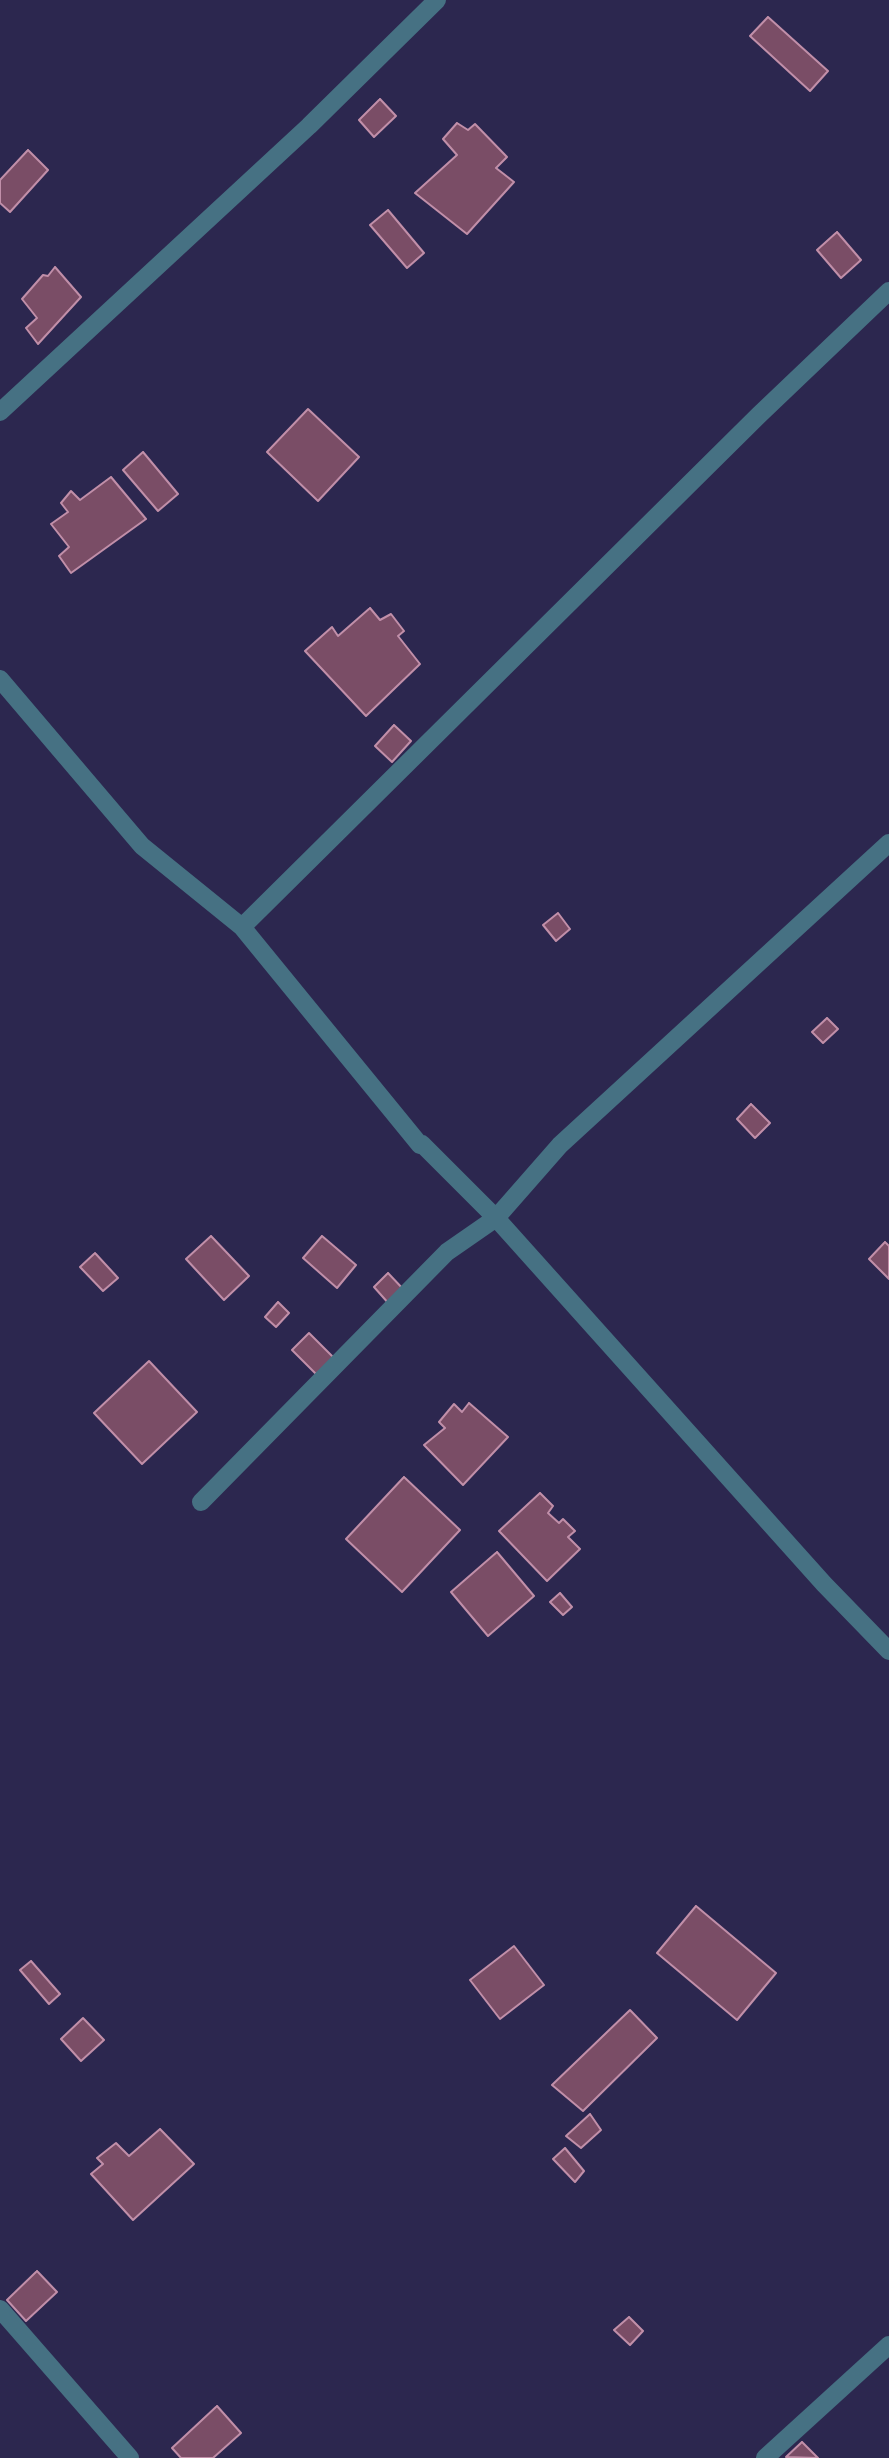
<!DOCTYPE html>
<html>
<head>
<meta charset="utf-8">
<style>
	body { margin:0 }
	canvas { display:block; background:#2c274f }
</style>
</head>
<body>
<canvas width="889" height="2458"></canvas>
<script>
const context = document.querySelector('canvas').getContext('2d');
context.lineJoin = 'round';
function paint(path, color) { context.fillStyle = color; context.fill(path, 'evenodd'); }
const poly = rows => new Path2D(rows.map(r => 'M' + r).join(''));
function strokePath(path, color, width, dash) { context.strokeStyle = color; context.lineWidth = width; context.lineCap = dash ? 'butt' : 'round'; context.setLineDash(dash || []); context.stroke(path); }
const building = poly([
	[768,17,828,71,810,91,750,36,768,17],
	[380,99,396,116,374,137,359,120,380,99],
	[457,123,468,130,475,124,507,157,496,168,514,182,467,234,415,193,457,155,443,139,457,123],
	[28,150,48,170,10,212,0,203,0,180,28,150],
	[388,210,424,253,407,268,370,225,388,210],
	[837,232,861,260,841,278,817,250,837,232],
	[55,267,81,297,38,344,26,328,37,318,22,299,43,275,48,276,55,267],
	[308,409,359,457,318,501,267,452,308,409],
	[143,452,178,494,158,511,123,470,143,452],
	[111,477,146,519,71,573,59,556,69,547,51,524,68,512,61,503,71,491,80,500,111,477],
	[370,608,380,620,391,614,404,631,398,636,420,664,366,716,305,651,332,627,338,636,370,608],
	[394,725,411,741,392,762,375,746,394,725],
	[558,913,570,929,556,941,543,925,558,913],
	[827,1018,838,1029,823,1043,812,1032,827,1018],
	[751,1104,770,1123,755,1138,737,1119,751,1104],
	[211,1236,249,1276,224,1300,186,1259,211,1236],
	[322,1236,356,1265,337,1288,303,1258,322,1236],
	[885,1242,889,1246,889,1279,869,1259,885,1242],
	[95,1253,118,1278,103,1291,80,1267,95,1253],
	[388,1273,405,1291,390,1305,374,1287,388,1273],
	[278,1302,289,1313,276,1327,265,1317,278,1302],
	[309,1333,338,1362,321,1379,292,1350,309,1333],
	[149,1361,197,1412,142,1464,94,1413,149,1361],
	[469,1403,508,1437,463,1485,424,1445,445,1428,439,1422,454,1404,462,1412,469,1403],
	[404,1477,460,1530,402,1592,346,1539,404,1477],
	[540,1493,553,1506,548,1513,559,1523,563,1519,575,1531,568,1537,580,1549,547,1581,499,1531,540,1493],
	[497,1552,534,1596,488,1636,451,1592,497,1552],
	[560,1593,572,1607,563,1615,550,1602,560,1593],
	[696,1906,776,1973,737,2020,657,1953,696,1906],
	[514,1946,544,1985,500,2019,470,1980,514,1946],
	[31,1961,60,1994,49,2004,20,1970,31,1961],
	[630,2010,657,2038,583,2111,552,2085,630,2010],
	[83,2018,104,2040,81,2061,61,2039,83,2018],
	[590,2114,601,2130,581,2148,566,2136,590,2114],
	[160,2129,194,2164,133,2220,91,2174,103,2164,97,2158,116,2143,129,2156,160,2129],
	[565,2148,584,2171,575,2182,553,2159,565,2148],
	[37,2271,57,2292,26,2321,7,2300,37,2271],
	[629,2317,643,2331,630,2345,614,2330,629,2317],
	[217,2406,241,2433,213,2458,181,2458,172,2448,217,2406],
	[802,2442,818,2458,786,2457,802,2442]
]);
paint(building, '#7a4d66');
strokePath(building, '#c18fa9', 2);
strokePath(poly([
	[0,412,309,126,437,0],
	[0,679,142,846,242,927,420,1145,422,1144,496,1218,447,1252,201,1502],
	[889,843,560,1145,496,1218,824,1584,889,1651],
	[242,927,759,415,889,291],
	[0,2309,130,2458],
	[765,2458,889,2345]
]), '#467183', 18);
</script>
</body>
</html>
